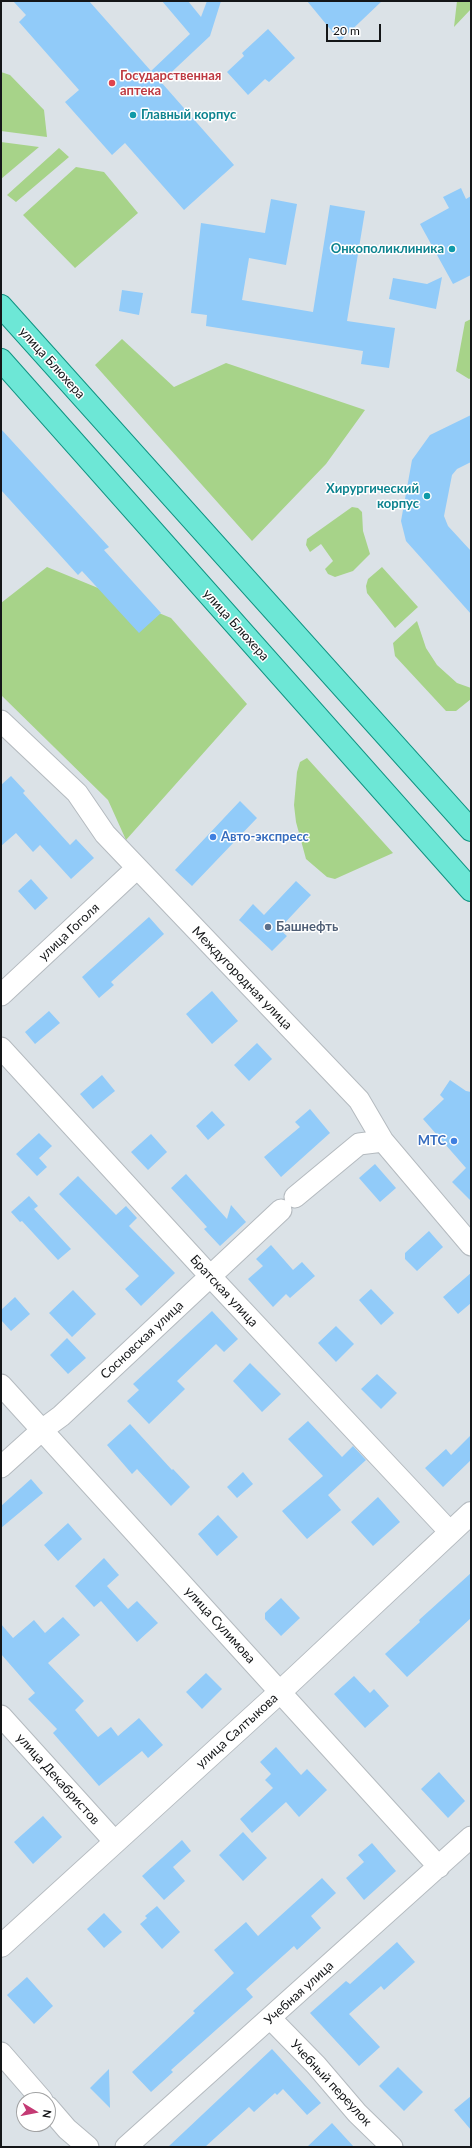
<!DOCTYPE html>
<html>
<head>
<meta charset="utf-8">
<style>
	body { margin:0 }
	#map { position:relative; width:472px; height:2148px; overflow:hidden; background:#dbe2e7; font-family:Lato,sans-serif }
	canvas { display:block }
	.frame { position:absolute; inset:0; border:2px solid #141618; pointer-events:none }
	.north { position:absolute; left:16px; top:2092px; width:40px; height:40px; box-sizing:border-box; background:#fff; border:1px solid #a1a2a3; border-radius:50%; rotate:100deg; font-size:11px; font-weight:700; line-height:16px; text-align:center; color:#141618 }
	.north::after { content:''; display:block; margin:auto; width:14px; height:18px; background:#c43a74; clip-path:polygon(50% 0,100% 100%,50% 72%,0 100%) }
	.scale { position:absolute; left:326px; top:24px; width:55px; height:18px; box-sizing:border-box; border:2px solid #141618; border-top:0; padding-left:5px; font-size:12px; line-height:14px; white-space:nowrap; color:#141618; -webkit-text-stroke:3px #fff; paint-order:stroke }
</style>
</head>
<body>
<div id="map">
<canvas width="472" height="2148"></canvas>
<div class="frame"></div>
<div class="north">N</div>
<div class="scale">20 m</div>
</div>
<script>
const context = document.querySelector('canvas').getContext('2d');
context.lineJoin = 'round';
function paint(path, color) { context.fillStyle = color; context.fill(path, 'evenodd'); }
const poly = rows => new Path2D(rows.map(r => 'M' + r).join(''));
function strokePath(path, color, width, dash) { context.strokeStyle = color; context.lineWidth = width; context.lineCap = dash ? 'butt' : 'round'; context.setLineDash(dash || []); context.stroke(path); }
function label(font, color, halo, rows, align = 'center') {
  context.font = font + ' Lato,sans-serif'; context.lineWidth = 3; context.setLineDash([]); context.textBaseline = 'middle'; context.strokeStyle = halo; context.fillStyle = color; for (const [text, x, y, turn = 0] of rows) {
    context.save(); context.translate(x, y); context.rotate((+turn || 0) * Math.PI / 180); context.textAlign = isNaN(turn) ? turn : align; if (halo) context.strokeText(text, 0, 0); context.fillText(text, 0, 0); context.restore();
  }
}
paint(poly([
	[457,1,471,1,471,9,454,27],
	[1,72,10,75,44,110,47,137,1,131],
	[1,142,39,147,1,179],
	[59,148,69,157,16,202,7,195],
	[76,167,104,172,138,213,75,268,23,215],
	[471,319,471,378,469,379,456,371,465,322],
	[122,339,174,387,226,363,365,410,326,464,252,541,95,365],
	[352,507,358,508,362,512,363,531,370,554,353,571,335,577,328,574,325,569,333,561,321,544,310,552,306,545,307,539],
	[47,567,171,618,247,704,126,840,108,800,1,695,1,603],
	[382,567,418,607,395,628,367,593,366,586,368,579],
	[417,621,426,648,437,665,457,683,471,688,471,699,456,711,446,711,395,656,393,643],
	[307,758,393,853,335,879,327,877,306,859,296,822,294,805,297,772,300,762]
]), '#a7d389');
paint(poly([
	[13,1,89,1,151,71,190,34,162,1,188,1,201,17,207,1,221,1,210,36,161,82,234,165,184,210,125,143,112,155,65,102,79,90,19,22,26,15],
	[307,1,382,1,340,41],
	[268,29,295,58,269,82,265,79,248,95,227,72,244,56,242,53],
	[461,188,466,199,471,196,471,275,453,284,420,224,449,208,443,197],
	[271,199,297,204,286,265,249,258,242,300,313,312,330,205,365,211,347,321,395,328,389,368,361,364,363,351,206,326,207,315,191,313,201,223,265,233],
	[442,277,436,309,389,299,393,278,427,284],
	[122,290,143,293,139,315,119,311],
	[471,415,471,462,457,469,452,475,444,516,448,526,471,551,471,614,406,541,401,521,412,460,430,435],
	[1,429,109,547,104,550,161,613,139,633,82,571,78,575,1,490],
	[11,776,25,791,23,793,70,845,76,839,94,858,71,879,40,845,33,852,16,833,1,846,1,785],
	[240,801,257,818,192,886,175,870],
	[31,879,48,898,35,910,18,891],
	[296,881,311,895,279,929,287,936,272,951,239,920,253,904,264,915],
	[149,917,164,934,111,982,114,985,99,998,82,977],
	[212,991,238,1021,212,1044,186,1014],
	[49,1011,60,1023,35,1044,25,1032],
	[257,1043,272,1059,249,1081,234,1065],
	[102,1075,115,1091,93,1109,80,1094],
	[450,1080,466,1091,471,1092,471,1201,452,1182,466,1168,423,1119,444,1099,440,1095],
	[310,1109,330,1133,281,1177,264,1157,300,1127,295,1122],
	[212,1111,225,1125,208,1140,196,1126],
	[39,1133,52,1146,39,1158,47,1167,37,1176,16,1154],
	[151,1134,167,1152,148,1170,131,1152],
	[375,1164,396,1188,380,1202,359,1178],
	[186,1174,227,1219,231,1205,246,1222,220,1246,204,1229,207,1227,171,1188],
	[78,1176,116,1215,126,1206,137,1218,129,1226,175,1273,141,1306,125,1289,139,1276,59,1194],
	[29,1196,38,1206,34,1209,71,1249,58,1260,22,1221,20,1222,11,1212],
	[429,1231,443,1247,417,1271,405,1259,405,1253],
	[271,1245,293,1270,302,1262,315,1276,290,1298,286,1294,273,1307,248,1279,263,1266,256,1259],
	[471,1273,471,1303,458,1314,443,1297],
	[371,1289,394,1313,381,1325,359,1300],
	[73,1290,96,1314,72,1337,49,1313],
	[15,1297,30,1314,11,1331,1,1320,1,1310],
	[212,1311,238,1339,224,1352,216,1344,177,1381,185,1389,149,1424,127,1401,139,1390,133,1384],
	[336,1326,354,1344,336,1362,318,1343],
	[67,1338,86,1358,68,1374,50,1355],
	[250,1363,281,1394,262,1412,233,1381],
	[377,1374,397,1393,381,1409,361,1389],
	[308,1421,342,1457,353,1446,366,1460,328,1495,341,1510,307,1539,282,1511,323,1476,288,1439],
	[130,1424,172,1470,173,1469,190,1487,171,1506,137,1469,132,1474,107,1445],
	[471,1435,471,1460,443,1487,425,1468,446,1449,451,1455],
	[243,1472,253,1484,237,1498,227,1487],
	[31,1479,43,1493,1,1528,1,1506],
	[378,1497,400,1522,373,1546,351,1522],
	[218,1515,238,1537,217,1556,198,1534],
	[68,1523,82,1539,58,1561,44,1545],
	[104,1558,119,1575,107,1586,128,1609,137,1601,158,1623,137,1642,101,1601,94,1607,75,1586],
	[471,1573,471,1618,407,1677,385,1654,420,1622,419,1620],
	[281,1598,300,1618,281,1636,265,1619,265,1613],
	[63,1617,80,1635,48,1663,84,1701,75,1710,98,1737,111,1727,118,1736,139,1718,163,1745,148,1758,142,1751,99,1786,53,1733,57,1729,28,1699,35,1693,1,1654,1,1624,13,1638,34,1620,45,1633],
	[206,1673,222,1689,202,1709,186,1692],
	[354,1676,370,1693,374,1689,389,1706,365,1728,334,1694],
	[276,1747,301,1775,307,1769,327,1790,299,1817,286,1802,252,1833,240,1819,273,1788,265,1780,271,1774,260,1762],
	[439,1772,465,1801,448,1818,421,1789],
	[43,1816,62,1837,33,1864,14,1842],
	[243,1832,267,1858,243,1881,219,1855],
	[182,1840,191,1851,173,1867,185,1881,164,1900,142,1876],
	[372,1843,396,1871,364,1900,346,1878,364,1862,358,1855],
	[322,1878,336,1893,311,1916,321,1928,297,1950,294,1946,246,1989,253,1997,171,2070,173,2072,151,2092,132,2072,195,2013,193,2011,234,1973,214,1950,246,1922,258,1936],
	[157,1906,180,1932,162,1949,140,1924,147,1918,145,1916],
	[104,1913,122,1932,104,1948,87,1929],
	[397,1942,415,1962,384,1990,381,1986,349,2014,380,2047,359,2066,310,2013,346,1981,350,1984],
	[27,1977,53,2006,34,2024,7,1995],
	[272,2049,321,2103,307,2115,283,2089,277,2095,275,2093,254,2112,249,2107,205,2147,168,2147],
	[398,2067,423,2092,404,2111,379,2086],
	[109,2069,110,2108,90,2088],
	[471,2096,471,2130,454,2110],
	[332,2123,354,2147,307,2147]
]), '#91cbf9');
const street = poly([
	[1,721,77,793,105,834,359,1100,383,1141,471,1245],
	[1,995,137,868],
	[1,1048,211,1277,450,1532],
	[295,1197,359,1144,383,1141],
	[1,1385,439,1867],
	[1,1467,42,1430,61,1416,281,1210],
	[1,1716,115,1842],
	[271,2019,316,2065,357,2113,392,2147],
	[1,2053,42,2100],
	[48,2107,67,2129,88,2147],
	[126,2147,471,1837]
]);
const secondary = poly([
	[1,1946,280,1692,471,1513]
]);
const primary = poly([
	[1,306,471,830],
	[1,360,471,890]
]);
strokePath(street, '#b4babf', 23);
strokePath(secondary, '#b4babf', 24);
strokePath(primary, '#0f9382', 24);
strokePath(street, '#fff', 21);
strokePath(secondary, '#fff', 22);
strokePath(primary, '#6de7d6', 22);
for (const [x, y, r, color] of [
	[112,83,4,"#e0444e"],
	[133,115,4,"#0f9aa8"],
	[452,249,4,"#0f9aa8"],
	[427,496,4,"#0f9aa8"],
	[213,837,4,"#3f7fe0"],
	[268,927,4,"#5c6f8a"],
	[454,1141,4,"#3f7fe0"]
]) { const dot = new Path2D(); dot.arc(x, y, r, 0, 2 * Math.PI); context.fillStyle = color; context.fill(dot); strokePath(dot, '#fff', 1.5); }
label('bold 13px', '#be3a42', '#fff', [
	["Государственная",120,76],
	["аптека",120,91]
], 'left');
label('bold 13px', '#0d838f', '#fff', [
	["Главный корпус",141,115,"left"],
	["Онкополиклиника",444,249],
	["Хирургический",419,489],
	["корпус",419,504]
], 'right');
label('13px', '#141618', '#fff', [
	["улица Блюхера",52,363,48],
	["улица Блюхера",236,625,48],
	["улица Гоголя",69,932,-43],
	["Междугородная улица",242,978,46],
	["Братская улица",224,1291,47],
	["Сосновская улица",142,1340,-43],
	["улица Сулимова",220,1625,48],
	["улица Салтыкова",237,1731,-42],
	["улица Декабристов",58,1779,48],
	["Учебная улица",299,1993,-42],
	["Учебный переулок",331,2083,47]
]);
label('bold 13px', '#366cbe', '#fff', [
	["Авто-экспресс",221,837],
	["МТС",446,1141,"right"]
], 'left');
label('bold 13px', '#4e5e75', '#fff', [
	["Башнефть",276,927]
], 'left');
</script>
</body>
</html>
